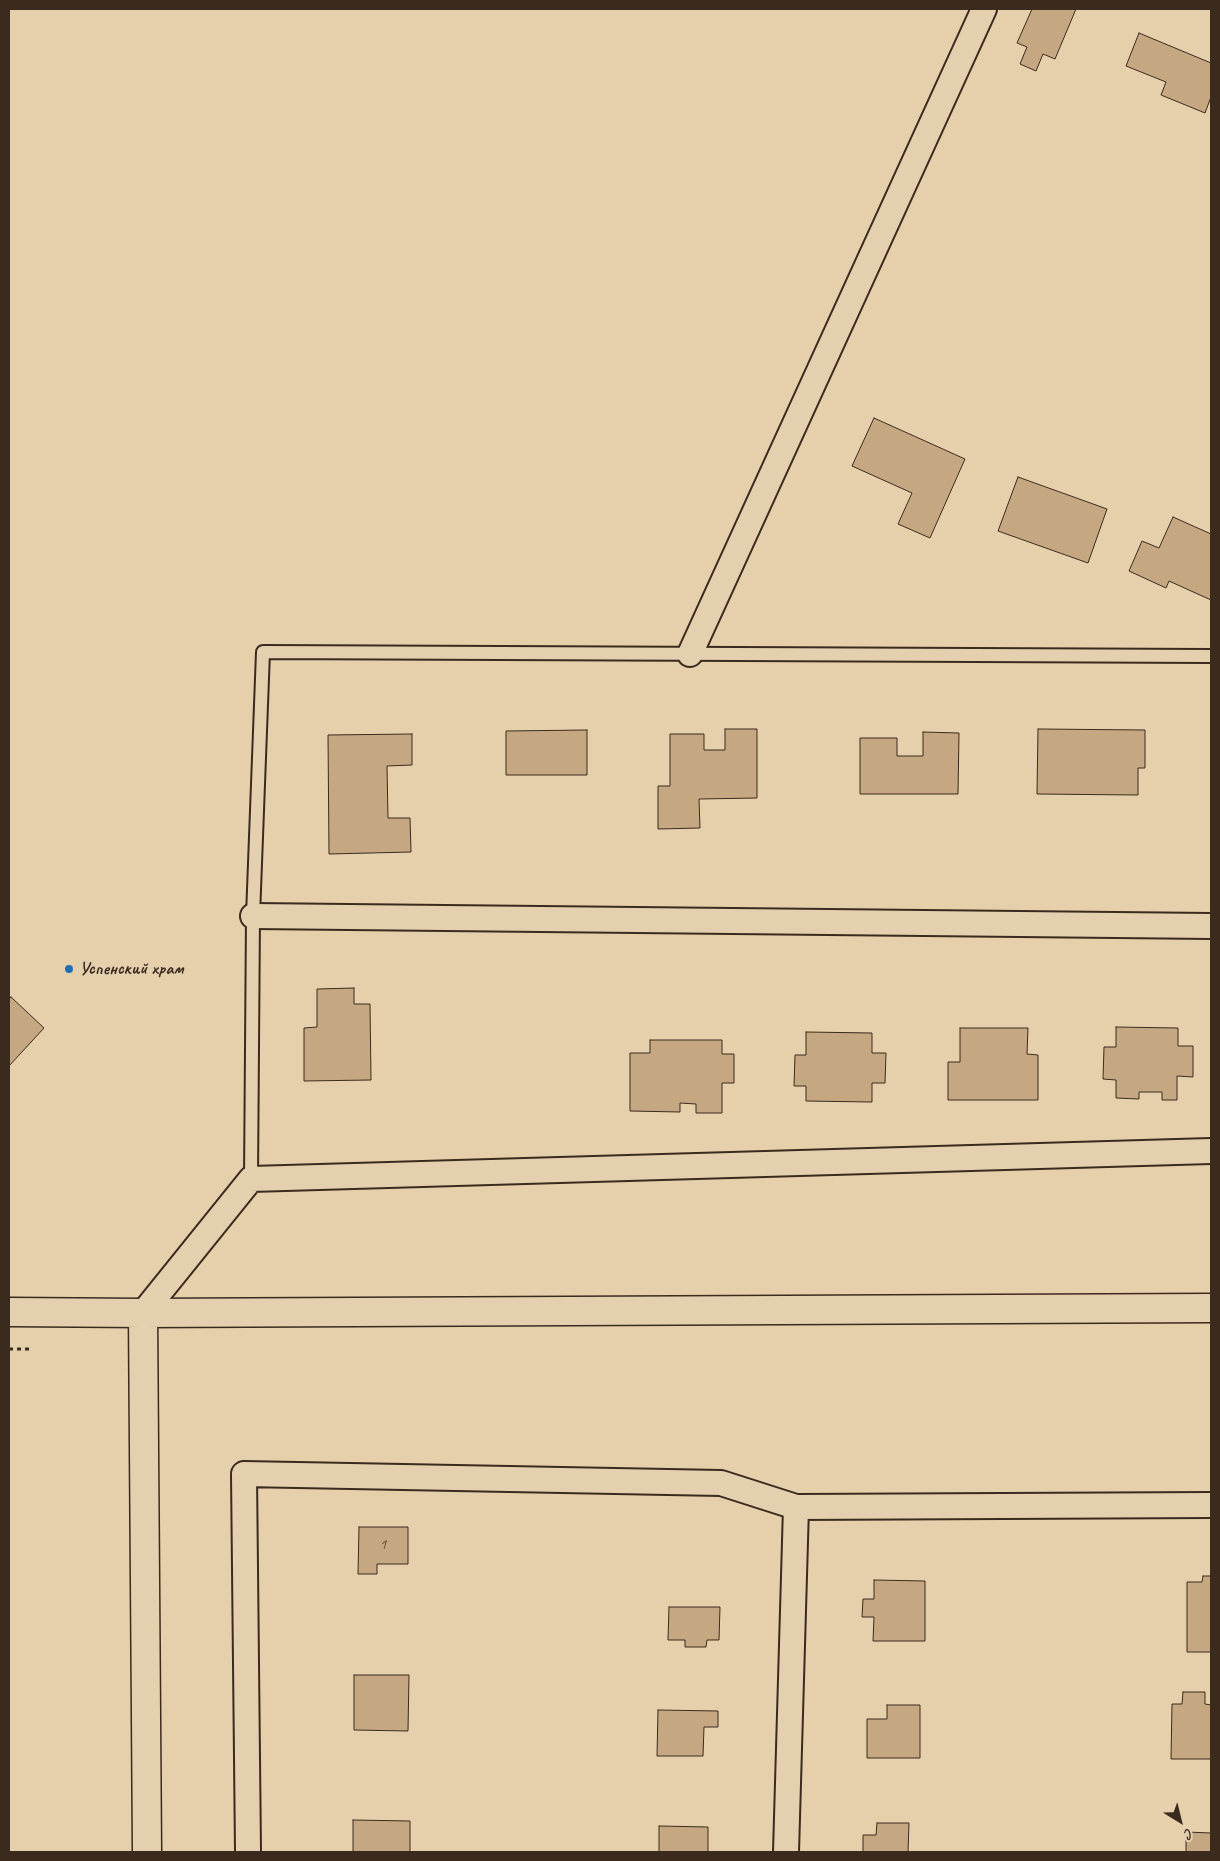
<!DOCTYPE html>
<html>
<head>
<meta charset="utf-8">
<style>
	body { margin:0 }
	#map { position:relative; width:1220px; height:1861px; overflow:hidden; background:#e6d0ab; font-family:Caveat,sans-serif }
	canvas { display:block }
	.frame { position:absolute; inset:0; border:10px solid #3b2a1e; pointer-events:none }
	.north { position:absolute; left:1155px; top:1796px; width:50px; height:50px; -webkit-text-stroke:4px #e4d0ae; paint-order:stroke; rotate:144deg; font-size:14px; font-weight:700; line-height:20px; text-align:center; color:#3b2a1e }
	.north::after { content:''; display:block; margin:auto; width:18px; height:22px; background:#3b2a1e; clip-path:polygon(50% 0,100% 100%,50% 72%,0 100%) }
</style>
</head>
<body>
<div id="map">
<canvas width="1220" height="1861"></canvas>
<div class="frame"></div>
<div class="north">С</div>
</div>
<script>
const context = document.querySelector('canvas').getContext('2d');
context.lineJoin = 'round';
function paint(path, color) { context.fillStyle = color; context.fill(path, 'evenodd'); }
const poly = rows => new Path2D(rows.map(r => 'M' + r).join(''));
function strokePath(path, color, width, dash) { context.strokeStyle = color; context.lineWidth = width; context.lineCap = dash ? 'butt' : 'round'; context.setLineDash(dash || []); context.stroke(path); }
function label(font, color, halo, rows, align = 'center') {
  context.font = font + ' Caveat,sans-serif'; context.lineWidth = 4; context.setLineDash([]); context.textBaseline = 'middle'; context.strokeStyle = halo; context.fillStyle = color; for (const [text, x, y, turn = 0] of rows) {
    context.save(); context.translate(x, y); context.rotate((+turn || 0) * Math.PI / 180); context.textAlign = isNaN(turn) ? turn : align; if (halo) context.strokeText(text, 0, 0); context.fillText(text, 0, 0); context.restore();
  }
}
const building = poly([
	[1032,9,1076,9,1055,59,1043,54,1036,71,1020,64,1027,47,1017,43,1032,9],
	[1139,33,1211,63,1211,97,1205,113,1161,95,1166,82,1126,66,1139,33],
	[874,418,965,459,930,538,898,524,912,493,852,466,874,418],
	[1018,477,1107,509,1088,563,998,531,1018,477],
	[1173,517,1211,534,1211,600,1169,581,1166,588,1129,571,1142,541,1159,548,1173,517],
	[725,729,757,729,757,798,699,799,700,828,658,829,658,786,670,786,670,734,704,734,704,750,725,750,725,729],
	[1038,729,1145,730,1145,768,1138,768,1138,795,1037,794,1038,729],
	[587,730,587,775,506,775,506,731,587,730],
	[923,732,959,733,958,794,860,794,860,738,897,738,897,756,923,756,923,732],
	[412,734,412,765,387,766,388,818,410,818,411,852,329,854,328,735,412,734],
	[354,988,354,1004,370,1004,371,1080,304,1081,304,1028,317,1027,317,989,354,988],
	[11,997,44,1028,9,1066,9,999,11,997],
	[1116,1027,1178,1028,1178,1046,1193,1046,1193,1077,1177,1076,1177,1100,1162,1100,1162,1092,1139,1092,1139,1099,1116,1098,1116,1080,1103,1079,1104,1047,1116,1047,1116,1027],
	[960,1028,1028,1028,1027,1054,1038,1055,1038,1100,948,1100,948,1062,960,1062,960,1028],
	[806,1032,872,1033,872,1053,886,1053,885,1083,872,1083,872,1102,806,1101,806,1086,794,1086,795,1055,806,1055,806,1032],
	[650,1040,722,1040,722,1054,734,1054,734,1083,722,1083,722,1113,696,1113,696,1104,680,1103,680,1112,630,1111,630,1053,650,1053,650,1040],
	[359,1527,408,1527,408,1564,377,1564,377,1574,358,1574,359,1527],
	[1203,1576,1211,1576,1211,1652,1187,1652,1187,1582,1202,1582,1203,1576],
	[874,1580,925,1581,925,1641,873,1641,874,1617,862,1617,863,1599,874,1599,874,1580],
	[669,1607,720,1607,719,1640,707,1640,706,1647,685,1647,685,1640,668,1640,669,1607],
	[354,1675,409,1675,408,1731,354,1730,354,1675],
	[1183,1692,1205,1692,1205,1704,1211,1705,1211,1759,1171,1759,1172,1704,1182,1704,1183,1692],
	[887,1705,920,1705,920,1758,867,1758,867,1719,887,1719,887,1705],
	[658,1710,718,1711,718,1727,704,1727,703,1756,657,1756,658,1710],
	[353,1820,410,1821,410,1852,353,1852,353,1820],
	[877,1823,909,1823,908,1852,863,1852,863,1835,876,1835,877,1823],
	[659,1826,708,1827,708,1852,659,1852,659,1826],
	[1186,1832,1211,1833,1211,1852,1186,1852,1186,1832]
]);
paint(building, '#c5a782');
strokePath(building, '#3b2a1e', 1);
const lane = poly([
	[251,1179,253,916,263,652,1211,656]
]);
const street = poly([
	[690,654,984,9],
	[253,916,1211,926],
	[143,1313,251,1179,1211,1151],
	[248,1852,244,1474,721,1483,796,1507,1211,1505],
	[786,1852,796,1507]
]);
const secondary = poly([
	[9,1312,143,1313,1211,1308],
	[143,1313,147,1852]
]);
strokePath(lane, '#3b2a1e', 16);
strokePath(street, '#3b2a1e', 28);
strokePath(secondary, '#3b2a1e', 31);
strokePath(poly([
	[9,1349,29,1349]
]), '#3b2a1e', 3, [4, 4]);
strokePath(lane, '#e4d0ae', 12);
strokePath(street, '#e4d0ae', 24);
strokePath(secondary, '#e4d0ae', 28);
for (const [x, y, r, color] of [
	[69,969,5,"#1f6fb2"]
]) { const dot = new Path2D(); dot.arc(x, y, r, 0, 2 * Math.PI); context.fillStyle = color; context.fill(dot); strokePath(dot, '#e4d0ae', 2); }
label('15px', '#5e4937', null, [
	["1",383,1545]
]);
label('bold 18px', '#3b2a1e', '#e4d0ae', [
	["Успенский храм",79,969]
], 'left');
</script>
</body>
</html>
